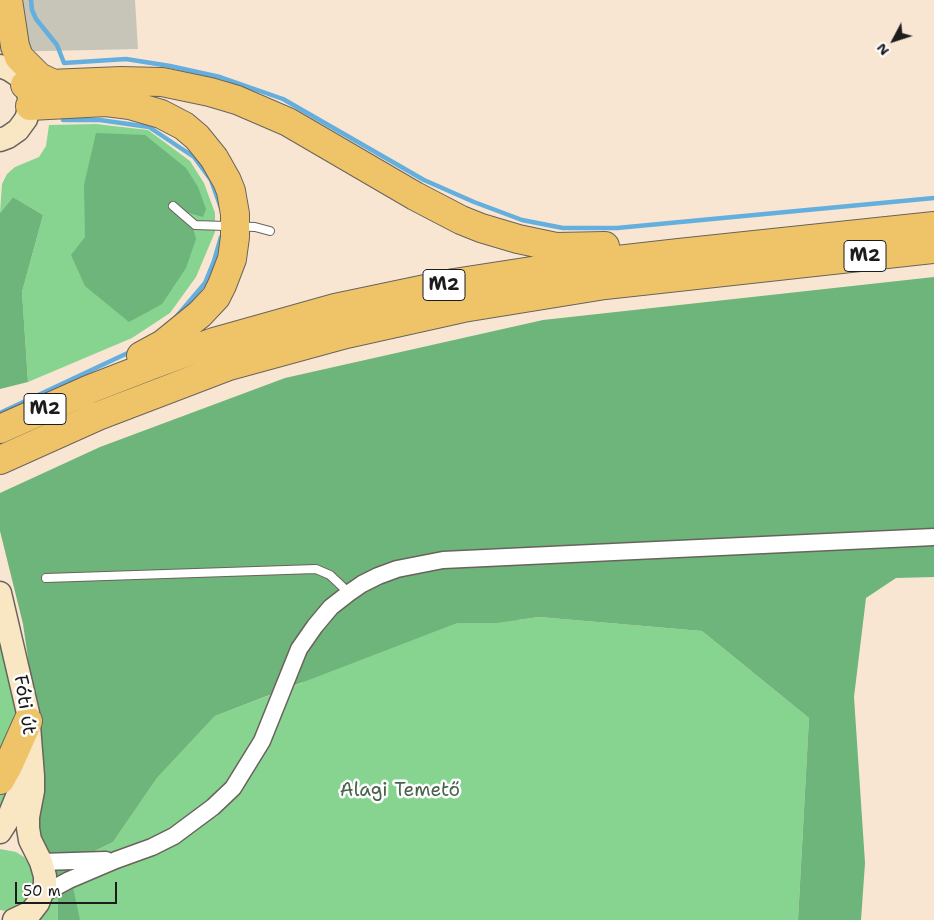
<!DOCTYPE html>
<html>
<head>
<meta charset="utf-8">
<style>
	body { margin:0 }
	#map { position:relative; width:934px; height:920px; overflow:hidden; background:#f8e6d3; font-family:"Shantell Sans",sans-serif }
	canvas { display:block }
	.north { position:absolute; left:869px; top:15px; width:50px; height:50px; -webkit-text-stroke:4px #fff; paint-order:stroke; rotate:230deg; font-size:14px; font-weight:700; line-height:20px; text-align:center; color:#1c1c1c }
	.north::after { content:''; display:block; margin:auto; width:18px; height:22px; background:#1c1c1c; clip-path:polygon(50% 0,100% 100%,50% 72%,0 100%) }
	.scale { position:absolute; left:15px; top:882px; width:102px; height:22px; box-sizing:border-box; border:2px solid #1c1c1c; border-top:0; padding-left:6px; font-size:15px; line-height:18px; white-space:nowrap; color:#1c1c1c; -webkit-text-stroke:4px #fff; paint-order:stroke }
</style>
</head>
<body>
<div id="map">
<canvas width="934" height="920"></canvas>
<div class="north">N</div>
<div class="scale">50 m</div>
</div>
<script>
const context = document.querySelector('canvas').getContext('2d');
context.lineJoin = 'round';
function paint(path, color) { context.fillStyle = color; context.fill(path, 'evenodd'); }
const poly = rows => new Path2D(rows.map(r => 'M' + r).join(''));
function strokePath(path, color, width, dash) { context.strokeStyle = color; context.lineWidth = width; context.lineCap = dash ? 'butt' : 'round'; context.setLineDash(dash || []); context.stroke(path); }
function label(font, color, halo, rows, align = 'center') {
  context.font = font + ' "Shantell Sans",sans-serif'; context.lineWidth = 5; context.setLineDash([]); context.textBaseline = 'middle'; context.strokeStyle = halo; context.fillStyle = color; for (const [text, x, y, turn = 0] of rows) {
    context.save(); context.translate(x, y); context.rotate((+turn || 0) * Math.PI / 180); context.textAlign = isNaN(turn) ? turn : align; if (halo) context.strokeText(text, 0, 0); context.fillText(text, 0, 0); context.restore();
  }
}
paint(poly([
	[0,0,135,0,138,49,0,52]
]), '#c7c5b8');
paint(poly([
	[96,124,148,130,190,161,204,183,215,213,215,232,196,277,170,313,132,338,28,382,22,292,43,215,13,197,0,213,2,184,7,174,15,167,39,157,46,146,49,125],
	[350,617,518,620,539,617,702,631,809,718,798,920,71,920,68,864,113,842,157,778,215,716,302,683],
	[0,638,16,711,17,753,4,801,0,811],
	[0,849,16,852,24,857,30,866,33,875,33,885,30,894,24,902,16,908,6,911,0,910],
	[57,885,58,920,40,920,47,904]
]), '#87d390');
paint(poly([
	[96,133,145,135,186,168,198,187,206,209,203,217,189,213,196,239,186,268,162,304,129,322,85,286,71,255,85,237,84,185],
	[13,197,43,215,22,292,28,382,0,389,0,213],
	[934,277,934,577,896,578,866,598,854,697,865,863,861,920,798,920,809,718,702,631,539,617,496,623,457,623,215,716,157,778,113,842,68,864,80,920,58,920,57,885,54,867,50,853,31,831,35,706,23,624,0,531,0,493,100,447,285,378,543,320]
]), '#6db57a');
strokePath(poly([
	[31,0,32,10,36,19,57,45,64,63,126,59,170,66,220,77,283,99,424,180,474,202,522,220,563,228,617,228,934,198],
	[63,114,63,120,100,120,149,127,194,157,211,180,221,208],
	[177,316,205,283,214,261,221,237],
	[0,413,132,351]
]), '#64afdd', 4.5);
const lane = poly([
	[173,206,195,225,255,227,270,231],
	[46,578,316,569,330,575,349,593]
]);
const street = poly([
	[41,862,106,860],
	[43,894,69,880,116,860,152,847,174,836,213,807,233,788,262,741,299,649,315,626,331,607,349,593,362,584,378,576,397,569,443,560,934,537]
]);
const secondary = poly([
	[0,66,10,70,19,76,25,85,29,96,30,106,26,119,18,130,8,137,0,140],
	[0,593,28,713,33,776,33,791,28,817,28,828,30,840,41,862,45,876,45,885,38,903,31,912,14,920],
	[0,832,7,821,25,777]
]);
const highway = poly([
	[8,0,15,46,19,57,39,77,56,85],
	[25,85,121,81,162,82,210,92,237,100,288,122,415,196,461,220,481,228,518,239,556,247,605,246],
	[30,106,106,102,130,105,161,114,184,126,197,137,214,158,227,181,231,191,235,214,235,237,232,259,222,285,216,297,200,314,163,344,141,356],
	[0,429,90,389,152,365,214,342,335,308,454,283,564,266,679,253,934,226],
	[0,460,98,416,229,366,346,334,463,308,605,285,934,249],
	[0,780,8,766,28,721]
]);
strokePath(lane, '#69635c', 10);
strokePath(street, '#69635c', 19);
strokePath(secondary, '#69635c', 25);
strokePath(highway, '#69635c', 30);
strokePath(lane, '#fff', 8);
strokePath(street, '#fff', 16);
strokePath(secondary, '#f9e7c3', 22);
strokePath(highway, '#efc469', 28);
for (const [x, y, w] of [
	[865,256,42],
	[444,285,42],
	[45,409,42]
]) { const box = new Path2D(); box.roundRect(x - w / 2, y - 15.5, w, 31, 4); context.fillStyle = '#fff'; context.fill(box); strokePath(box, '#1c1c1c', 1); }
label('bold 18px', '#1c1c1c', null, [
	["M2",865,256],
	["M2",444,285],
	["M2",45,409]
]);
label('19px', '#1c1c1c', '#fff', [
	["Fóti út",24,705,81]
]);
label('19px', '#47654a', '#fff', [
	["Alagi Temető",400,791]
]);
</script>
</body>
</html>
